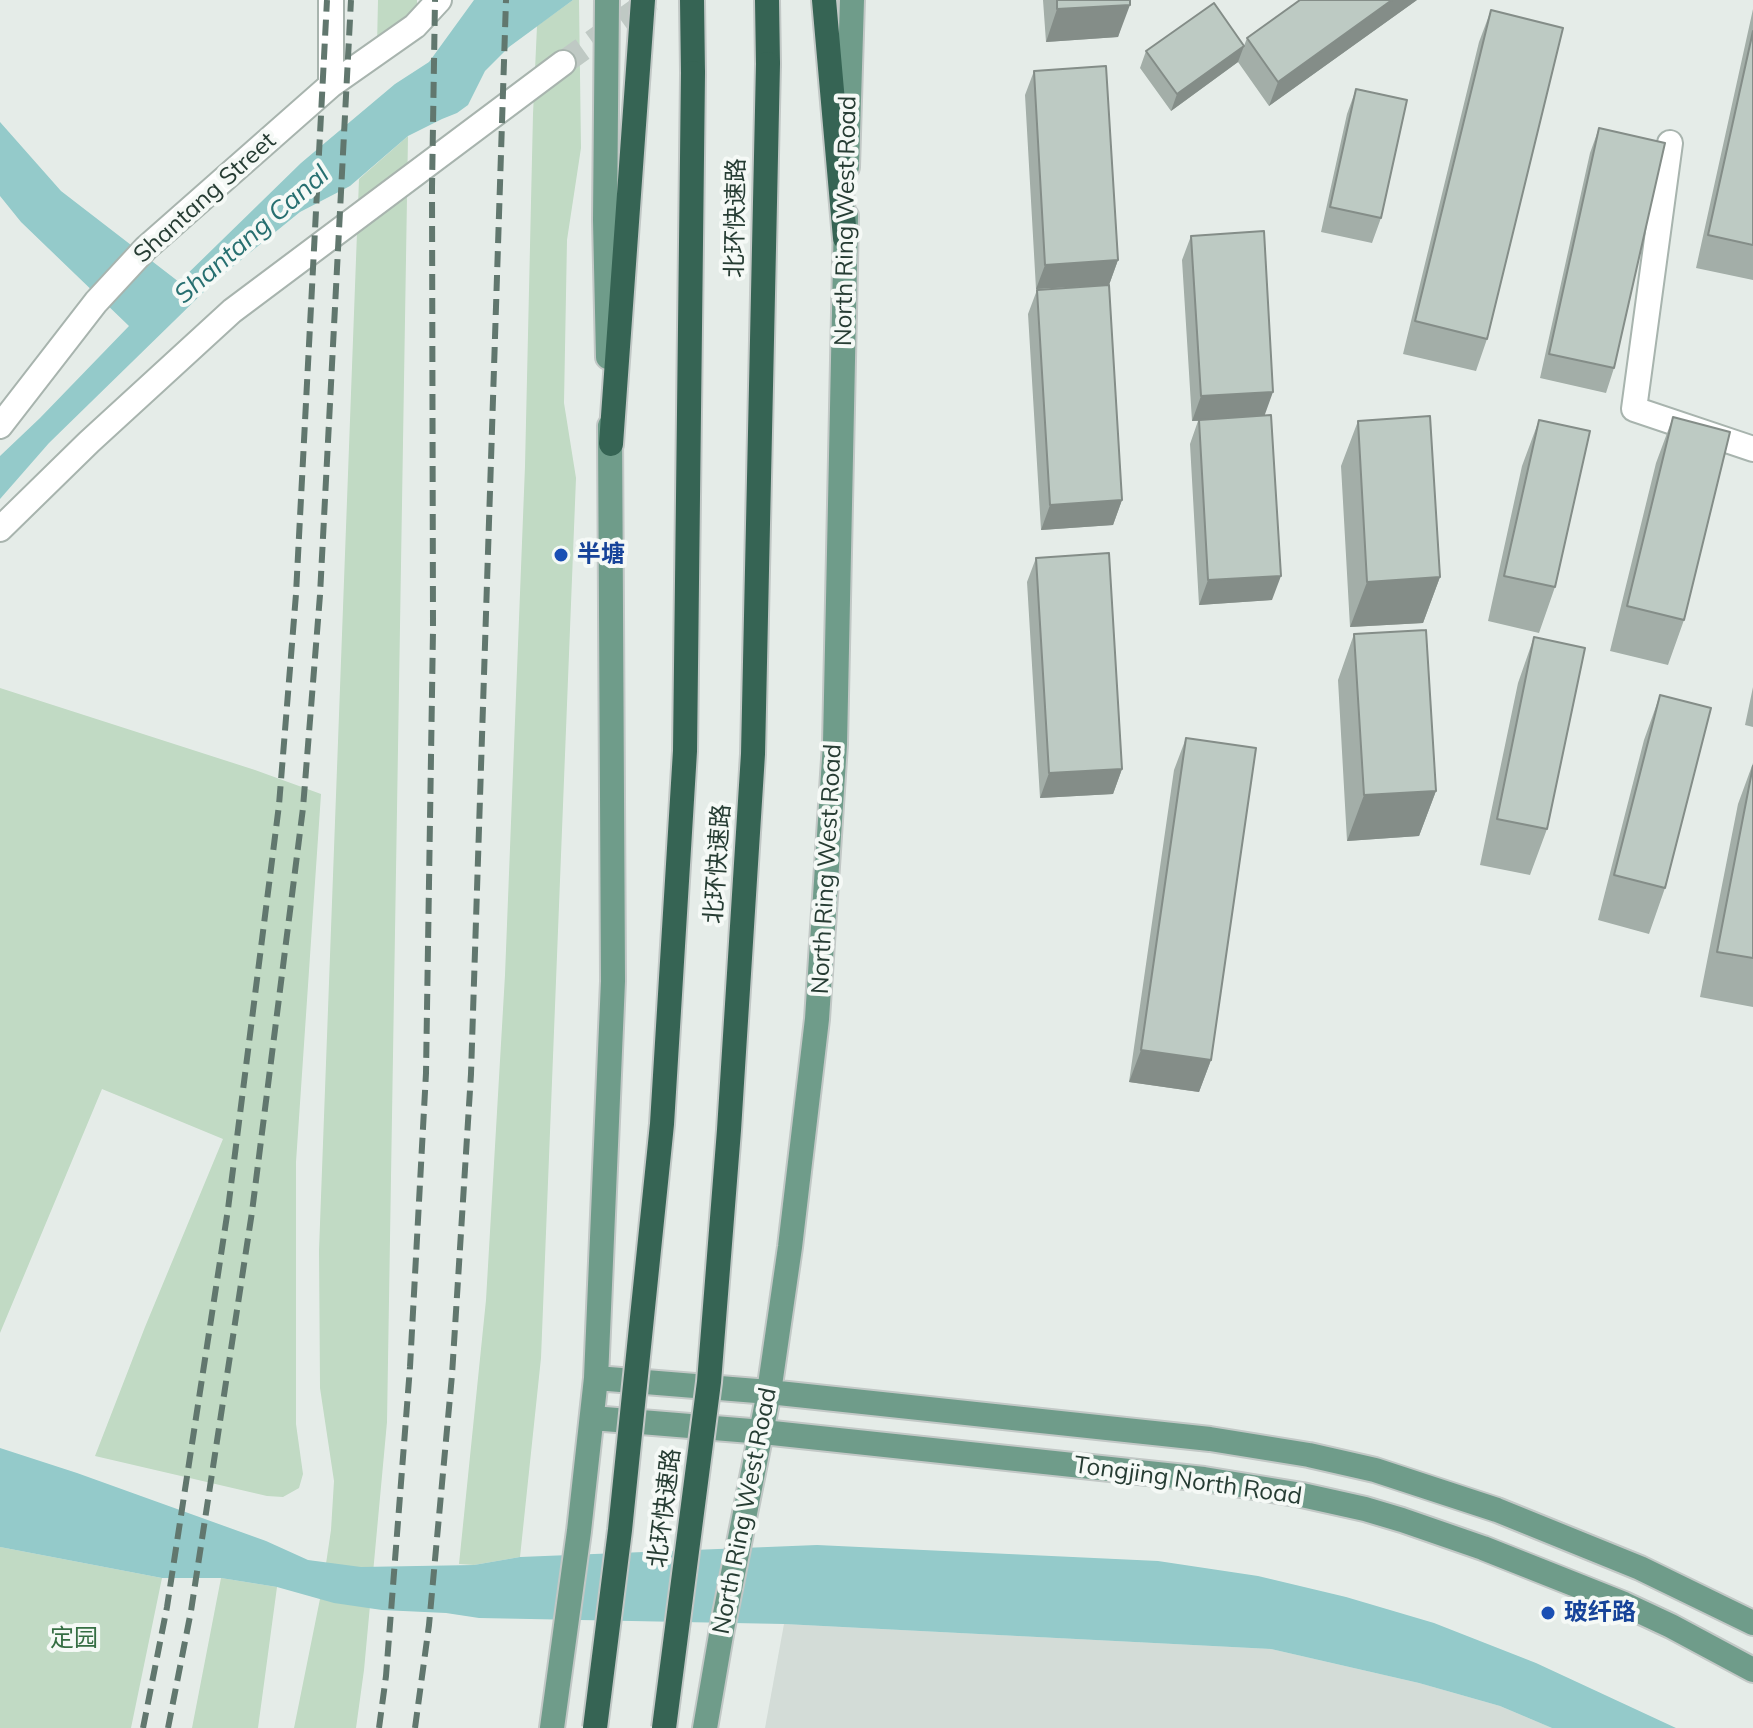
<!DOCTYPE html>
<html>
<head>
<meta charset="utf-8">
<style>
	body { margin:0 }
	canvas { display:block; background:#e5ece8 }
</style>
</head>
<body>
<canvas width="1753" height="1728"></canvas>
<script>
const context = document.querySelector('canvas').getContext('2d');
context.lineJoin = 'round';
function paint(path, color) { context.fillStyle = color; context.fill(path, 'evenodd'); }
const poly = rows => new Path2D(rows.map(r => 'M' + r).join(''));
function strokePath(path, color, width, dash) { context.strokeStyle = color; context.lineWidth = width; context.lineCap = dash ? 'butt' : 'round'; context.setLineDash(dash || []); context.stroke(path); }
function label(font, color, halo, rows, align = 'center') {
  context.font = font + ' Mulish,"Noto Sans SC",sans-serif'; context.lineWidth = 8; context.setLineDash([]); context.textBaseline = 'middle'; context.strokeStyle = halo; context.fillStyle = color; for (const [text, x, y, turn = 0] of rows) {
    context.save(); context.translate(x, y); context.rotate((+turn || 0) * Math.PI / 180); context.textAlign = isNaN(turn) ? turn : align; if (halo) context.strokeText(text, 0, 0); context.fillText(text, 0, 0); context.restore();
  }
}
paint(poly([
	[784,1624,1271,1649,1419,1683,1500,1706,1552,1728,765,1728]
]), '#d3dcd7');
paint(poly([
	[378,0,417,0,417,7,377,46],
	[573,0,579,0,581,148,567,240,564,403,576,478,541,1358,520,1557,474,1565,459,1564,486,1300,505,975,525,466,533,114,537,26],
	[408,136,387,1422,364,1670,356,1728,294,1728,323,1584,331,1530,334,1481,320,1388,319,1250,359,179],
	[0,688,255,770,321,794,296,1162,296,1424,303,1474,299,1488,283,1497,267,1496,95,1456,145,1327,223,1139,102,1089,0,1333],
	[0,1547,162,1578,131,1728,0,1728],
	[221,1578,277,1587,258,1728,192,1728]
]), '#c1dac4');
paint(poly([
	[474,0,573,0,509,47,485,71,468,105,457,113,442,119,408,136,350,186,300,212,215,281,49,443,0,499,0,456,40,418,129,326,21,222,0,196,0,122,61,191,179,282,301,163,395,84,429,62],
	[0,1448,77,1473,266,1541,308,1560,361,1567,474,1565,520,1557,817,1545,1158,1561,1258,1576,1346,1597,1434,1623,1536,1663,1676,1728,1552,1728,1500,1706,1419,1683,1271,1649,784,1624,479,1618,446,1613,382,1610,334,1603,277,1587,221,1578,162,1578,0,1547]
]), '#94caca');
strokePath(poly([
	[563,63,651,0]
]), '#bfc9c4', 24, [24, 12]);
const minor = poly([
	[331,85,331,0],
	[1670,143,1634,409,1753,449],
	[0,426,96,302,146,248,331,85,415,26,439,0],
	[0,529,89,442,232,311,563,63]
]);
const major = poly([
	[607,0,605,220,608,357],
	[847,167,852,0],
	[596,1378,769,1392,1210,1439,1309,1455,1375,1470,1497,1510,1640,1568,1753,1623],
	[592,1418,763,1432,1204,1479,1302,1495,1365,1509,1402,1520,1483,1548,1624,1604,1671,1626,1753,1670],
	[552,1728,579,1531,596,1378,613,981,610,426],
	[705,1728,722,1629,769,1392,790,1247,817,1019,835,744,846,216]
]);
const highway = poly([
	[692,0,693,73],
	[767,0,768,64],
	[824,0,845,238],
	[611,444,643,0]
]);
strokePath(minor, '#a8b4ae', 28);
strokePath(major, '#c2c8c6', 28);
strokePath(highway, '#c2c8c6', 28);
strokePath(minor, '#fff', 24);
strokePath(major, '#6f9c8a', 24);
strokePath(highway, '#366454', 24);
strokePath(poly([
	[143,1728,167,1607,228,1209,279,805,296,594,327,0],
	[168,1728,191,1611,252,1212,303,808,320,595,351,0],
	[379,1728,386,1676,410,1367,426,1073,433,630,432,188,435,0],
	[415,1728,429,1625,452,1375,471,1074,506,0]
]), '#61776e', 6, [16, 8]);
const highwayBridge = poly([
	[595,1728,620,1530,662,1124,685,751,693,73],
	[664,1728,709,1382,729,1130,753,754,768,64]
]);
strokePath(highwayBridge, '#c2c8c6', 28, []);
strokePath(highwayBridge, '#366454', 24);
paint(poly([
	[1043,0,1130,0,1118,37,1046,42],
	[1417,0,1269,106,1238,62,1171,111,1140,68,1146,51,1244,46,1247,38],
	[1753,9,1753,280,1696,268],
	[1491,10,1487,339,1476,371,1403,354,1479,42],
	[1034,71,1118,260,1109,285,1036,289,1025,95],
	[1356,89,1381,218,1372,243,1321,232,1347,114],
	[1599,128,1614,368,1606,393,1540,378,1590,153],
	[1191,236,1265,416,1272,600,1199,605,1190,444,1198,421,1192,421,1182,260],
	[1037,290,1122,500,1113,525,1041,530,1028,314],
	[1673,417,1684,620,1668,665,1610,651,1656,463],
	[1539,420,1555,587,1539,633,1488,621,1522,466],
	[1358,421,1440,577,1423,623,1350,627,1341,466],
	[1036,558,1122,769,1113,794,1040,798,1027,582],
	[1354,634,1436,791,1419,836,1347,841,1338,680],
	[1534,637,1547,829,1530,875,1480,865,1518,683],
	[1753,687,1753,727,1745,725],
	[1660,695,1665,888,1649,934,1598,920,1644,740],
	[1186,738,1211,1060,1199,1092,1129,1082,1174,770],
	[1753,763,1753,1007,1700,997,1738,804]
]), '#a3aea8');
paint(poly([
	[1392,0,1417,0,1269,106,1278,82],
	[1130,5,1118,37,1046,42,1057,9],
	[1244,46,1238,62,1171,111,1177,94],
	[1118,260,1109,285,1036,289,1045,265],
	[1273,392,1264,417,1192,421,1201,396],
	[1122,500,1113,525,1041,530,1050,505],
	[1281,576,1272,600,1199,605,1208,580],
	[1440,577,1423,623,1350,627,1367,582],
	[1122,769,1113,794,1040,798,1049,773],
	[1436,791,1419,836,1347,841,1364,795],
	[1141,1050,1211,1060,1199,1092,1129,1082]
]), '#848d88');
const building = poly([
	[1057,0,1130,0,1130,5,1057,9,1057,0],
	[1300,0,1392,0,1278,82,1247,38,1300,0],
	[1214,3,1244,46,1177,94,1146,51,1214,3],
	[1491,10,1563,28,1487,339,1415,321,1491,10],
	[1753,31,1753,245,1708,235,1753,31],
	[1106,66,1118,260,1045,265,1034,71,1106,66],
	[1356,89,1407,100,1381,218,1330,207,1356,89],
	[1599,128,1665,143,1614,368,1549,354,1599,128],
	[1264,231,1273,392,1201,396,1191,236,1264,231],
	[1109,285,1122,500,1050,505,1037,290,1109,285],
	[1271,415,1281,576,1208,580,1199,420,1271,415],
	[1430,416,1440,577,1367,582,1358,421,1430,416],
	[1673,417,1730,432,1684,620,1627,606,1673,417],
	[1539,420,1590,431,1555,587,1504,576,1539,420],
	[1109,553,1122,769,1049,773,1036,558,1109,553],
	[1426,630,1436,791,1364,795,1354,634,1426,630],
	[1534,637,1585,648,1547,829,1497,819,1534,637],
	[1660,695,1711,708,1665,888,1614,875,1660,695],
	[1186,738,1256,748,1211,1060,1141,1050,1186,738],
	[1753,766,1753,958,1717,952,1753,766]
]);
paint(building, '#bdcac3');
strokePath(building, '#848d88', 2);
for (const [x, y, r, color] of [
	[561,555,8,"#1a4fb4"],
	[1548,1613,8,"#1a4fb4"]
]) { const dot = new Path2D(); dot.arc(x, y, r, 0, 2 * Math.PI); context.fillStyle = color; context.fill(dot); strokePath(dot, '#f5f9f6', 3); }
label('24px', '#263c33', '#f5f9f6', [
	["Shantang Street",205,198,-42],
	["北环快速路",736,218,-89],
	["North Ring West Road",846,221,-89],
	["北环快速路",718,864,-86],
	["North Ring West Road",827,869,-87],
	["Tongjing North Road",1188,1481,8],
	["北环快速路",665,1508,-83],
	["North Ring West Road",745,1511,-79]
]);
label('bold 24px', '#164399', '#f5f9f6', [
	["半塘",577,555],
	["玻纤路",1564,1613]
], 'left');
label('24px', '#356e43', '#f5f9f6', [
	["定园",74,1639]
]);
label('italic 26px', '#276f70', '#f5f9f6', [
	["Shantang Canal",252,235,-41]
]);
</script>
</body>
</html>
